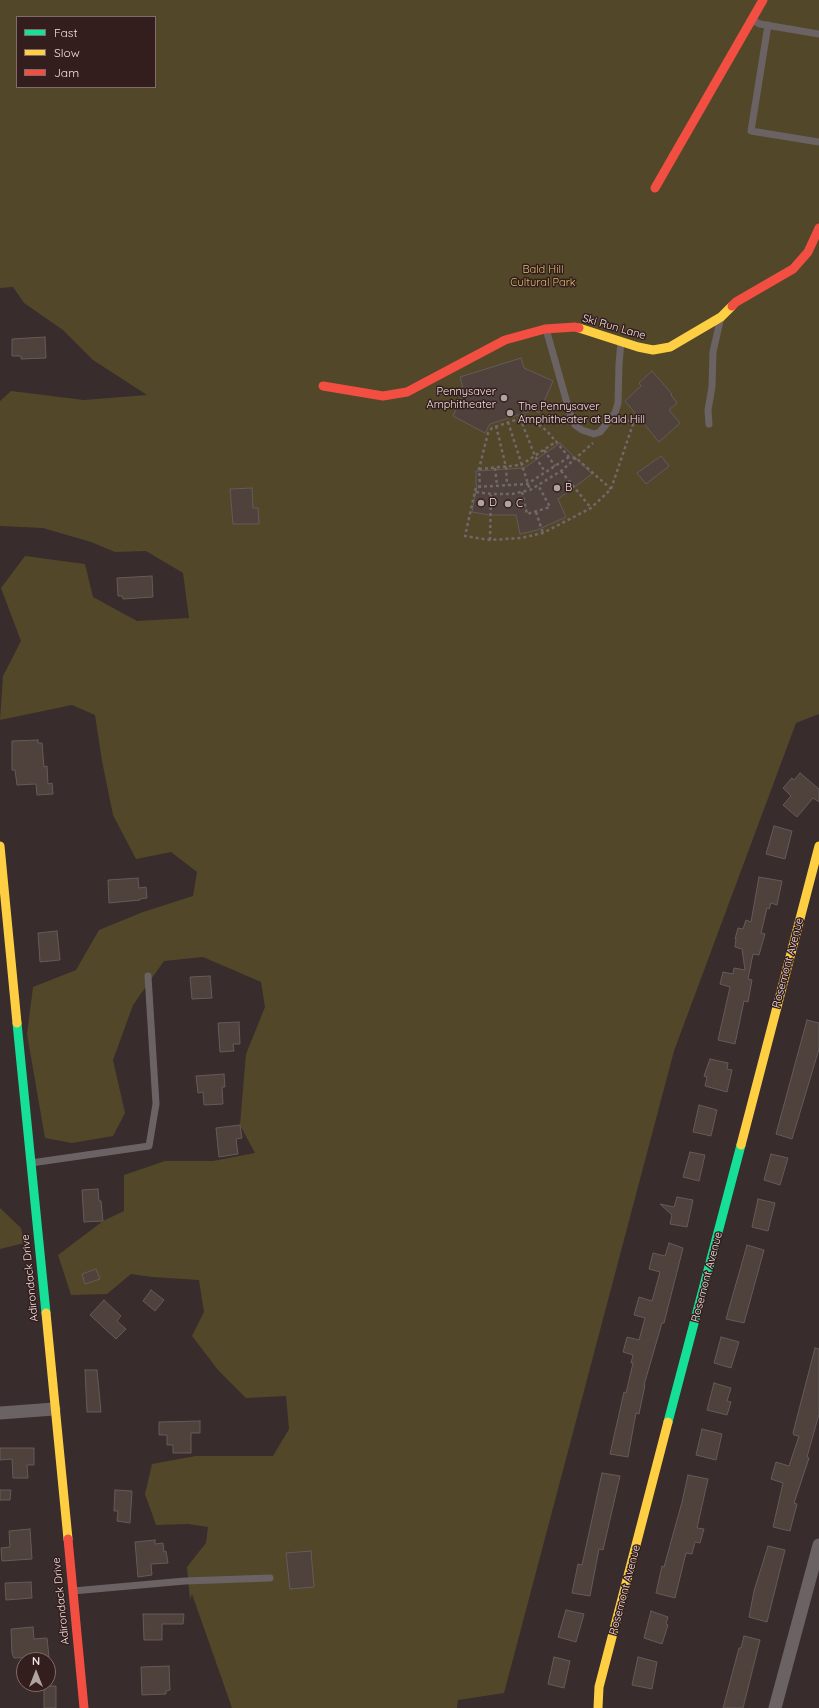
<!DOCTYPE html>
<html>
<head>
<meta charset="utf-8">
<style>
	body { margin:0 }
	#map { position:relative; width:819px; height:1708px; overflow:hidden; background:#382c2c; font-family:Quicksand,sans-serif }
	canvas { display:block }
	.legend { position:absolute; left:16px; top:16px; width:140px; height:72px; box-sizing:border-box; background:#331d1d; border:1px solid #7f6c6c; margin:0; padding:5px 7px; list-style:none; font-size:12px; color:#f2e3e2 }
	.legend li { display:flex; align-items:center; gap:8px; height:20px }
	.legend b { width:20px; border:1px solid #7f6c6c }
	.north { position:absolute; left:16px; top:1652px; width:40px; height:40px; box-sizing:border-box; background:#331d1d; border:1px solid #7f6c6c; border-radius:50%; rotate:0deg; font-size:11px; font-weight:700; line-height:16px; text-align:center; color:#f2e3e2 }
	.north::after { content:''; display:block; margin:auto; width:14px; height:18px; background:#b1a3a2; clip-path:polygon(50% 0,100% 100%,50% 72%,0 100%) }
</style>
</head>
<body>
<div id="map">
<canvas width="819" height="1708"></canvas>
<ul class="legend">
<li><b style="height:5px;background:#16e098"></b>Fast</li>
<li><b style="height:5px;background:#ffcf43"></b>Slow</li>
<li><b style="height:5px;background:#f24e42"></b>Jam</li>
</ul>
<div class="north">N</div>
</div>
<script>
const context = document.querySelector('canvas').getContext('2d');
context.lineJoin = 'round';
function paint(path, color) { context.fillStyle = color; context.fill(path, 'evenodd'); }
const poly = rows => new Path2D(rows.map(r => 'M' + r).join(''));
function strokePath(path, color, width, dash) { context.strokeStyle = color; context.lineWidth = width; context.lineCap = dash ? 'butt' : 'round'; context.setLineDash(dash || []); context.stroke(path); }
function label(font, color, halo, rows, align = 'center') {
  context.font = font + ' Quicksand,sans-serif'; context.lineWidth = 3; context.setLineDash([]); context.textBaseline = 'middle'; context.strokeStyle = halo; context.fillStyle = color; for (const [text, x, y, turn = 0] of rows) {
    context.save(); context.translate(x, y); context.rotate((+turn || 0) * Math.PI / 180); context.textAlign = isNaN(turn) ? turn : align; if (halo) context.strokeText(text, 0, 0); context.fillText(text, 0, 0); context.restore();
  }
}
paint(poly([
	[0,0,819,0,819,714,796,723,674,1051,504,1693,458,1700,457,1708,232,1708,192,1594,190,1600,187,1567,206,1543,208,1527,188,1524,156,1525,145,1494,152,1464,196,1456,273,1456,289,1429,286,1396,246,1398,218,1370,192,1336,204,1312,199,1280,152,1277,131,1274,107,1294,71,1295,58,1255,103,1221,124,1211,124,1175,165,1161,213,1161,255,1153,240,1125,246,1054,265,1007,261,982,203,957,164,961,133,1005,113,1060,125,1113,113,1136,72,1143,45,1138,27,1034,33,987,76,970,99,930,143,912,193,896,197,872,171,852,136,859,113,815,102,761,95,715,72,705,0,720,3,676,21,641,1,588,25,556,85,564,93,597,137,621,189,618,183,573,146,551,115,552,91,542,43,528,0,526,0,401,11,391,84,400,147,395,93,360,63,330,24,303,13,287,0,288],
	[17,17,155,17,155,87,17,87],
	[0,1208,21,1228,24,1243,0,1249]
]), '#534729');
const building = poly([
	[45,337,46,358,21,359,21,356,12,356,12,339,45,337],
	[521,358,524,368,553,381,539,413,534,410,490,424,485,433,453,416,464,392,460,377,521,358],
	[652,371,672,394,671,395,677,403,669,410,680,423,659,442,625,401,641,386,639,383,652,371],
	[560,443,592,474,558,499,566,517,537,530,520,534,516,515,490,515,472,512,477,485,476,485,476,471,524,468,560,443],
	[661,456,669,466,646,484,637,473,661,456],
	[252,488,253,508,258,508,259,524,233,524,230,489,252,488],
	[152,576,153,597,123,599,122,596,118,596,117,578,152,576],
	[38,740,38,743,42,743,44,767,47,766,48,784,52,783,53,794,37,795,36,784,17,785,15,770,12,770,12,741,38,740],
	[800,773,819,789,819,802,813,798,797,817,783,805,791,796,783,788,792,778,794,780,800,773],
	[774,826,792,831,785,859,766,854,774,826],
	[759,877,782,881,777,905,771,903,769,909,767,908,761,933,765,934,759,955,753,954,748,979,752,980,748,1002,744,1001,735,1044,718,1040,730,987,720,984,723,972,733,974,734,968,745,970,742,949,735,947,736,939,735,939,738,928,743,929,746,920,751,922,759,877],
	[138,878,139,888,146,887,147,898,140,899,140,900,109,903,108,880,138,878],
	[57,931,60,960,40,962,38,933,57,931],
	[210,976,212,998,192,999,190,977,210,976],
	[807,1020,819,1023,819,1049,792,1139,776,1134,807,1020],
	[239,1022,240,1044,233,1044,234,1051,220,1052,218,1023,239,1022],
	[710,1059,728,1063,727,1069,732,1070,727,1092,705,1086,707,1077,704,1076,710,1059],
	[224,1074,225,1087,222,1087,223,1104,204,1105,203,1092,198,1093,196,1076,224,1074],
	[699,1105,717,1110,711,1136,693,1132,699,1105],
	[240,1125,242,1138,236,1139,238,1154,219,1157,216,1128,240,1125],
	[690,1152,705,1155,699,1181,683,1177,690,1152],
	[771,1154,788,1158,780,1185,764,1180,771,1154],
	[98,1189,99,1201,101,1201,103,1221,84,1222,82,1190,98,1189],
	[677,1197,693,1200,687,1227,670,1224,672,1215,660,1204,674,1207,677,1197],
	[758,1199,775,1203,768,1231,752,1227,758,1199],
	[669,1243,683,1248,664,1323,662,1323,644,1385,645,1385,639,1414,636,1413,628,1457,610,1454,624,1392,626,1393,633,1363,631,1363,633,1355,623,1352,627,1337,639,1340,645,1318,634,1315,639,1297,652,1301,660,1272,649,1269,653,1253,665,1256,669,1243],
	[747,1245,764,1250,744,1323,726,1319,747,1245],
	[96,1269,100,1279,85,1284,82,1274,96,1269],
	[151,1290,164,1300,155,1311,143,1301,151,1290],
	[104,1300,121,1316,117,1321,126,1329,116,1339,90,1315,104,1300],
	[721,1337,739,1342,731,1368,714,1363,721,1337],
	[815,1348,819,1349,819,1414,807,1457,809,1458,794,1503,797,1504,790,1531,773,1527,783,1483,771,1479,776,1462,789,1466,799,1436,794,1435,793,1433,815,1348],
	[85,1370,97,1370,101,1412,87,1412,85,1370],
	[714,1383,731,1388,727,1401,731,1402,727,1415,707,1410,714,1383],
	[200,1421,200,1433,191,1433,191,1453,173,1453,173,1445,167,1445,167,1435,159,1435,159,1422,200,1421],
	[702,1429,722,1434,716,1460,696,1455,702,1429],
	[0,1448,34,1448,34,1465,27,1465,28,1478,13,1478,12,1459,0,1460,0,1448],
	[602,1473,620,1476,603,1550,599,1549,590,1596,572,1593,578,1564,582,1565,602,1473],
	[688,1475,708,1479,697,1528,704,1529,700,1543,695,1542,692,1554,686,1553,675,1598,656,1593,662,1566,664,1567,682,1502,688,1475],
	[0,1490,11,1490,10,1500,0,1500,0,1490],
	[115,1490,132,1491,130,1523,117,1521,118,1511,114,1511,114,1509,115,1490],
	[30,1529,32,1559,2,1561,1,1548,10,1547,9,1531,30,1529],
	[155,1540,155,1544,163,1543,164,1552,166,1551,168,1563,151,1564,152,1575,138,1577,135,1542,155,1540],
	[768,1546,785,1550,767,1622,749,1617,754,1591,768,1546],
	[311,1551,314,1587,290,1589,286,1553,311,1551],
	[31,1582,32,1598,6,1600,5,1583,31,1582],
	[566,1610,584,1614,576,1642,558,1637,566,1610],
	[651,1611,668,1617,666,1624,668,1625,662,1644,644,1638,651,1611],
	[143,1614,184,1614,183,1624,162,1624,162,1640,144,1640,143,1614],
	[33,1627,34,1639,47,1638,49,1657,14,1658,12,1653,11,1629,33,1627],
	[744,1636,760,1640,743,1708,723,1708,739,1648,741,1648,744,1636],
	[554,1657,570,1661,564,1688,548,1684,554,1657],
	[638,1657,657,1662,652,1689,632,1685,638,1657],
	[169,1666,170,1690,166,1691,166,1694,142,1695,141,1667,169,1666],
	[44,1686,56,1686,56,1708,44,1708,44,1686]
]);
paint(building, '#4f423c');
strokePath(building, '#645b58', 1);
strokePath(poly([
	[520,418,535,456,545,472],
	[508,422,530,490],
	[496,426,506,467,507,485],
	[544,450,555,466],
	[569,457,527,484,476,487,465,536,490,540,521,538,543,533,591,508,611,489,633,424,624,417],
	[495,468,497,486],
	[479,469,521,465,557,441],
	[561,471,591,508],
	[480,488,479,469,488,433,492,428,527,416,547,431,569,457,576,458,611,489],
	[476,492,491,494,512,494,530,490,561,471,593,443],
	[522,492,527,514,550,507,538,485],
	[536,512,543,533],
	[490,540,491,494]
]), '#706869', 2.5, [3, 3]);
strokePath(poly([
	[752,20,760,24,819,34],
	[768,25,751,131,819,142],
	[546,329,571,417,575,425,582,430,594,434,600,432,615,413,618,403,619,364,621,342],
	[709,424,708,410,712,387,713,352,720,321],
	[31,1163,149,1146,156,1104,148,976],
	[73,1591,185,1581,270,1578]
]), '#6b6264', 7);
strokePath(poly([
	[0,1413,54,1409],
	[775,1708,819,1545]
]), '#6b6264', 13);
strokePath(poly([
	[17,1023,46,1313],
	[668,1422,741,1145]
]), '#16e098', 9);
strokePath(poly([
	[579,328,638,347,653,350,670,347,721,317,732,306],
	[0,846,17,1023],
	[741,1145,819,846],
	[46,1313,68,1539],
	[598,1708,599,1687,668,1422]
]), '#ffcf43', 9);
strokePath(poly([
	[655,188,763,0],
	[732,306,736,302,793,269,808,252,819,228],
	[323,386,383,396,407,392,505,340,545,329,575,327,579,328],
	[68,1539,84,1708]
]), '#f24e42', 9);
for (const [x, y, r, color] of [
	[504,398,4,"#b1a3a2"],
	[510,413,4,"#b1a3a2"],
	[557,488,4,"#b1a3a2"],
	[481,503,4,"#b1a3a2"],
	[508,504,4,"#b1a3a2"]
]) { const dot = new Path2D(); dot.arc(x, y, r, 0, 2 * Math.PI); context.fillStyle = color; context.fill(dot); strokePath(dot, '#331d1d', 1.5); }
label('11px', '#dcbf71', '#331d1d', [
	["Bald Hill",543,270],
	["Cultural Park",543,283]
]);
label('11px', '#f2e3e2', '#331d1d', [
	["Ski Run Lane",614,327,16],
	["Rosemont Avenue",788,963,-75],
	["Rosemont Avenue",707,1277,-75],
	["Adirondack Drive",30,1278,-96],
	["Rosemont Avenue",625,1590,-75],
	["Adirondack Drive",61,1601,-96]
]);
label('11px', '#f2e3e2', '#331d1d', [
	["Pennysaver",496,392,"right"],
	["Amphitheater",496,405,"right"],
	["The Pennysaver",518,407],
	["Amphitheater at Bald Hill",518,420],
	["B",565,488],
	["D",489,503],
	["C",516,504]
], 'left');
</script>
</body>
</html>
